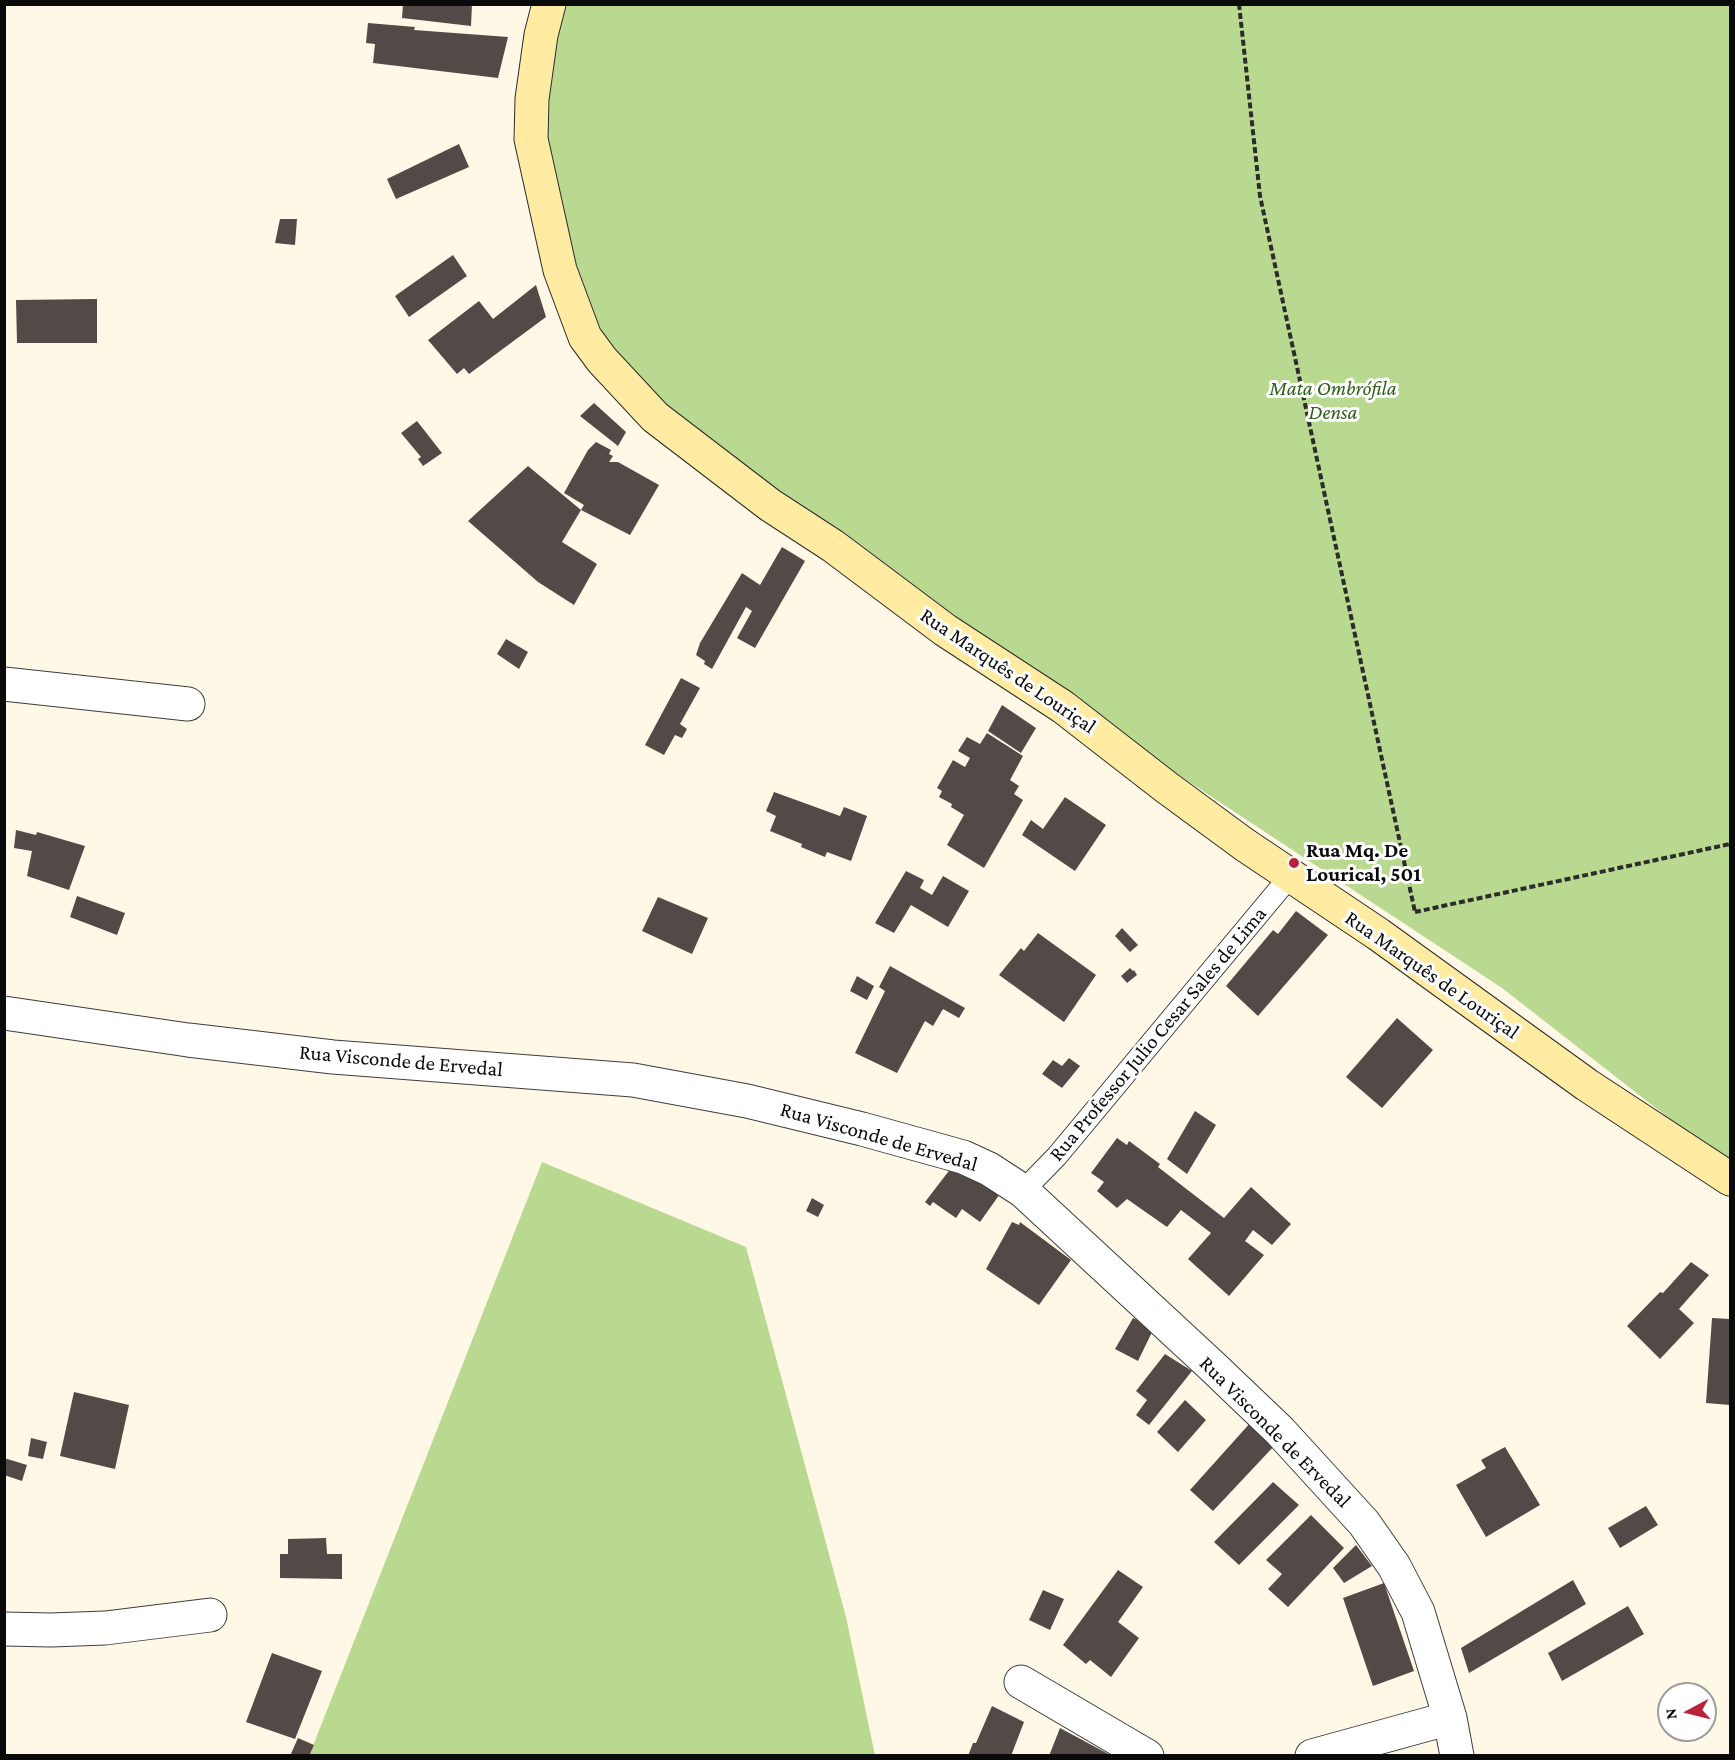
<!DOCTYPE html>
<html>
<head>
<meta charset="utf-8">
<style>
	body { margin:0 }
	#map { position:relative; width:1735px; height:1760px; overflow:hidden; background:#fff8e7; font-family:"Crimson Pro",serif }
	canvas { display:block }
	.frame { position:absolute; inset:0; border:6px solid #0a0a0a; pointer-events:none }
	.north { position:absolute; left:1657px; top:1682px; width:60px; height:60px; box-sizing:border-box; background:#fff; border:2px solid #9d9d9d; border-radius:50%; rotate:263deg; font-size:16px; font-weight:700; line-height:24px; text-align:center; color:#0a0a0a }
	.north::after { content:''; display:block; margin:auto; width:21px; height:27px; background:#b92339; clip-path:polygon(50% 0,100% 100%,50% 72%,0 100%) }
</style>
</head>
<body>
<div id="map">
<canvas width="1735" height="1760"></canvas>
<div class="frame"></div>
<div class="north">N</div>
</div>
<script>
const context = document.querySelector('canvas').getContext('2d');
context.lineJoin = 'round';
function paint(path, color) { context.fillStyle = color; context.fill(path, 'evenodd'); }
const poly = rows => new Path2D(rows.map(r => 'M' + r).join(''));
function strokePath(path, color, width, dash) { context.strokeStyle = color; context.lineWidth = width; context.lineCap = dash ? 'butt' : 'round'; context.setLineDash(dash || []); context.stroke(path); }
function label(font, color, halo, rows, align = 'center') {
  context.font = font + ' "Crimson Pro",serif'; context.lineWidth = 6; context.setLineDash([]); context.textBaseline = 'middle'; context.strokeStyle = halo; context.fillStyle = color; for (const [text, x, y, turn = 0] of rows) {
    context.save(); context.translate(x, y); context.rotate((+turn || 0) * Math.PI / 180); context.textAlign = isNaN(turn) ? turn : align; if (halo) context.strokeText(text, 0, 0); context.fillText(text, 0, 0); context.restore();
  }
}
paint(poly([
	[558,5,1730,5,1730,1166,1502,988,697,458,590,350,535,86],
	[542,1162,746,1247,846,1617,875,1755,309,1756]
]), '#b9d991');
paint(poly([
	[403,4,472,4,471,26,402,18],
	[368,23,415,27,414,30,508,37,498,78,373,63,375,44,366,43],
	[459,144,469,167,396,199,387,179],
	[280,219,297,219,295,245,275,243],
	[453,255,467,276,409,317,395,296],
	[536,285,546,317,469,374,464,368,457,374,428,340,479,301,493,319],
	[97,299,97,343,17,343,16,300],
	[594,403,626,432,618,446,580,416],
	[417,421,442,453,423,466,418,459,421,457,401,433],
	[596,442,611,450,609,454,613,456,609,462,618,462,659,485,630,535,581,510,584,505,564,493,588,450],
	[528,466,581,510,562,542,597,564,574,605,538,582,468,521],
	[782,547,805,561,755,648,737,638,752,611,746,607,712,669,704,664,705,661,696,655,700,643,742,573,760,585],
	[506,639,528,652,519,669,497,654],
	[681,678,700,688,680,724,687,729,682,738,675,735,664,755,645,745],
	[1002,705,1036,728,1021,753,988,731],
	[987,733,1023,756,1010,780,1019,786,1014,794,1023,800,984,868,947,845,964,815,951,807,952,804,939,797,942,791,937,788,953,760,965,767,970,758,958,751,967,737,980,744],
	[774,792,840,816,844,807,867,816,851,861,827,852,825,857,801,847,802,844,770,831,776,816,766,811],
	[1065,797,1106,825,1075,871,1022,835,1031,820,1043,829],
	[16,830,36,835,37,832,85,846,69,890,27,876,32,851,14,848],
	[906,871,924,880,920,888,932,895,943,876,969,891,948,927,911,905,894,933,875,923],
	[77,896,125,913,117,935,70,917],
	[658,897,708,918,692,954,642,931],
	[1296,911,1328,935,1258,1016,1226,986,1273,930,1278,934],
	[1122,928,1138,945,1130,952,1115,936],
	[1038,933,1096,975,1064,1022,999,975,1021,948,1024,951],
	[890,966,965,1008,959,1018,943,1009,933,1026,925,1021,897,1073,855,1053,885,991,879,987],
	[1130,968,1133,971,1134,970,1137,975,1127,983,1121,976],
	[857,976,874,986,867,1000,850,991],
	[1397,1018,1433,1050,1382,1108,1346,1077],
	[1069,1058,1080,1066,1062,1088,1042,1074,1053,1060,1062,1066],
	[1195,1111,1216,1125,1187,1174,1167,1159],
	[1117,1138,1127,1145,1129,1141,1160,1164,1158,1167,1224,1218,1251,1187,1291,1224,1272,1245,1253,1230,1245,1241,1264,1255,1229,1296,1188,1259,1211,1233,1181,1210,1167,1227,1127,1199,1117,1208,1097,1191,1104,1182,1091,1173],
	[958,1159,1002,1191,980,1222,962,1209,956,1218,933,1202,930,1206,925,1202],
	[812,1198,824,1205,818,1217,806,1211],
	[1012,1222,1019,1225,1020,1222,1071,1260,1039,1305,986,1269],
	[1691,1262,1709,1275,1679,1309,1694,1323,1660,1359,1627,1326,1660,1292,1663,1293],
	[1133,1318,1154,1328,1138,1361,1115,1349],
	[1712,1318,1730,1319,1730,1405,1706,1403],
	[1165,1354,1192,1371,1149,1425,1136,1415,1147,1400,1136,1391],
	[74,1392,129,1405,115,1469,60,1456],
	[1185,1400,1206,1420,1178,1452,1157,1432],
	[1251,1422,1276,1444,1213,1511,1190,1490],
	[31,1438,47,1442,43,1459,28,1456],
	[1505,1447,1540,1505,1486,1537,1456,1485,1486,1468,1481,1460],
	[4,1458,27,1465,22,1481,4,1475],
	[1273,1482,1299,1505,1239,1565,1214,1542],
	[1646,1506,1658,1525,1620,1548,1608,1528],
	[1311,1515,1344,1548,1288,1607,1268,1589,1282,1574,1266,1560],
	[326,1538,327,1554,342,1554,342,1579,280,1578,280,1554,288,1554,288,1539],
	[1356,1545,1372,1566,1344,1583,1333,1568],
	[1118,1570,1143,1587,1118,1622,1139,1638,1111,1677,1090,1660,1086,1664,1063,1645],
	[1573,1580,1586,1604,1469,1673,1461,1648],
	[1384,1583,1414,1671,1373,1686,1343,1598],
	[1043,1590,1064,1599,1050,1630,1029,1620],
	[1628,1606,1644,1634,1562,1681,1548,1653],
	[272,1653,322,1671,295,1739,246,1722],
	[992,1706,1024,1722,1011,1756,968,1756,973,1743,976,1743],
	[1060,1728,1112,1756,1049,1756],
	[298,1738,314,1745,309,1756,290,1756]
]), '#534a47');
const lane = poly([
	[1023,1191,1057,1156,1291,875]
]);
const street = poly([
	[4,684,188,704],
	[4,1013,188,1040,333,1057,633,1080,747,1101,862,1129,963,1157,989,1169,1023,1191,1212,1366,1280,1431,1364,1523,1394,1566,1418,1612,1450,1718,1457,1756],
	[4,1629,51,1630,105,1628,210,1615],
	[1021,1682,1147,1756],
	[1312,1756,1450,1718]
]);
const secondary = poly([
	[549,4,541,35,532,99,531,139,560,270,585,337,602,360,655,417,770,505,833,546,945,630,1063,707,1166,787,1245,845,1378,934,1587,1085,1730,1179]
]);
strokePath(lane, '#3d3d3d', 23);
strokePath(street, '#3d3d3d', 35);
strokePath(secondary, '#2c2c2c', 35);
strokePath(poly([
	[1239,4,1260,196,1415,912],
	[1415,912,1730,844]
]), '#2c2c2c', 4, [6, 3]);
strokePath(lane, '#fff', 21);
strokePath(street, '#fff', 33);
strokePath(secondary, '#ffeba2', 33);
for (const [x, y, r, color] of [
	[1294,863,6,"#b92339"]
]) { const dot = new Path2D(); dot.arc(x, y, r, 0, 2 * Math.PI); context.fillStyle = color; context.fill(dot); strokePath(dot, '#fff', 2); }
label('italic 21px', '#31611c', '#fff', [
	["Mata Ombrófila",1333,389],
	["Densa",1333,413]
]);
label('21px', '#0a0a0a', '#fff', [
	["Rua Marquês de Louriçal",1008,671,34],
	["Rua Marquês de Louriçal",1432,975,35],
	["Rua Professor Julio Cesar Sales de Lima",1158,1034,-50],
	["Rua Visconde de Ervedal",401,1061,5],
	["Rua Visconde de Ervedal",879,1137,16],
	["Rua Visconde de Ervedal",1275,1432,45]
]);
label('bold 21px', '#0a0a0a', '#fff', [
	["Rua Mq. De",1306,851],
	["Lourical, 501",1306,875]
], 'left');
</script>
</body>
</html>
